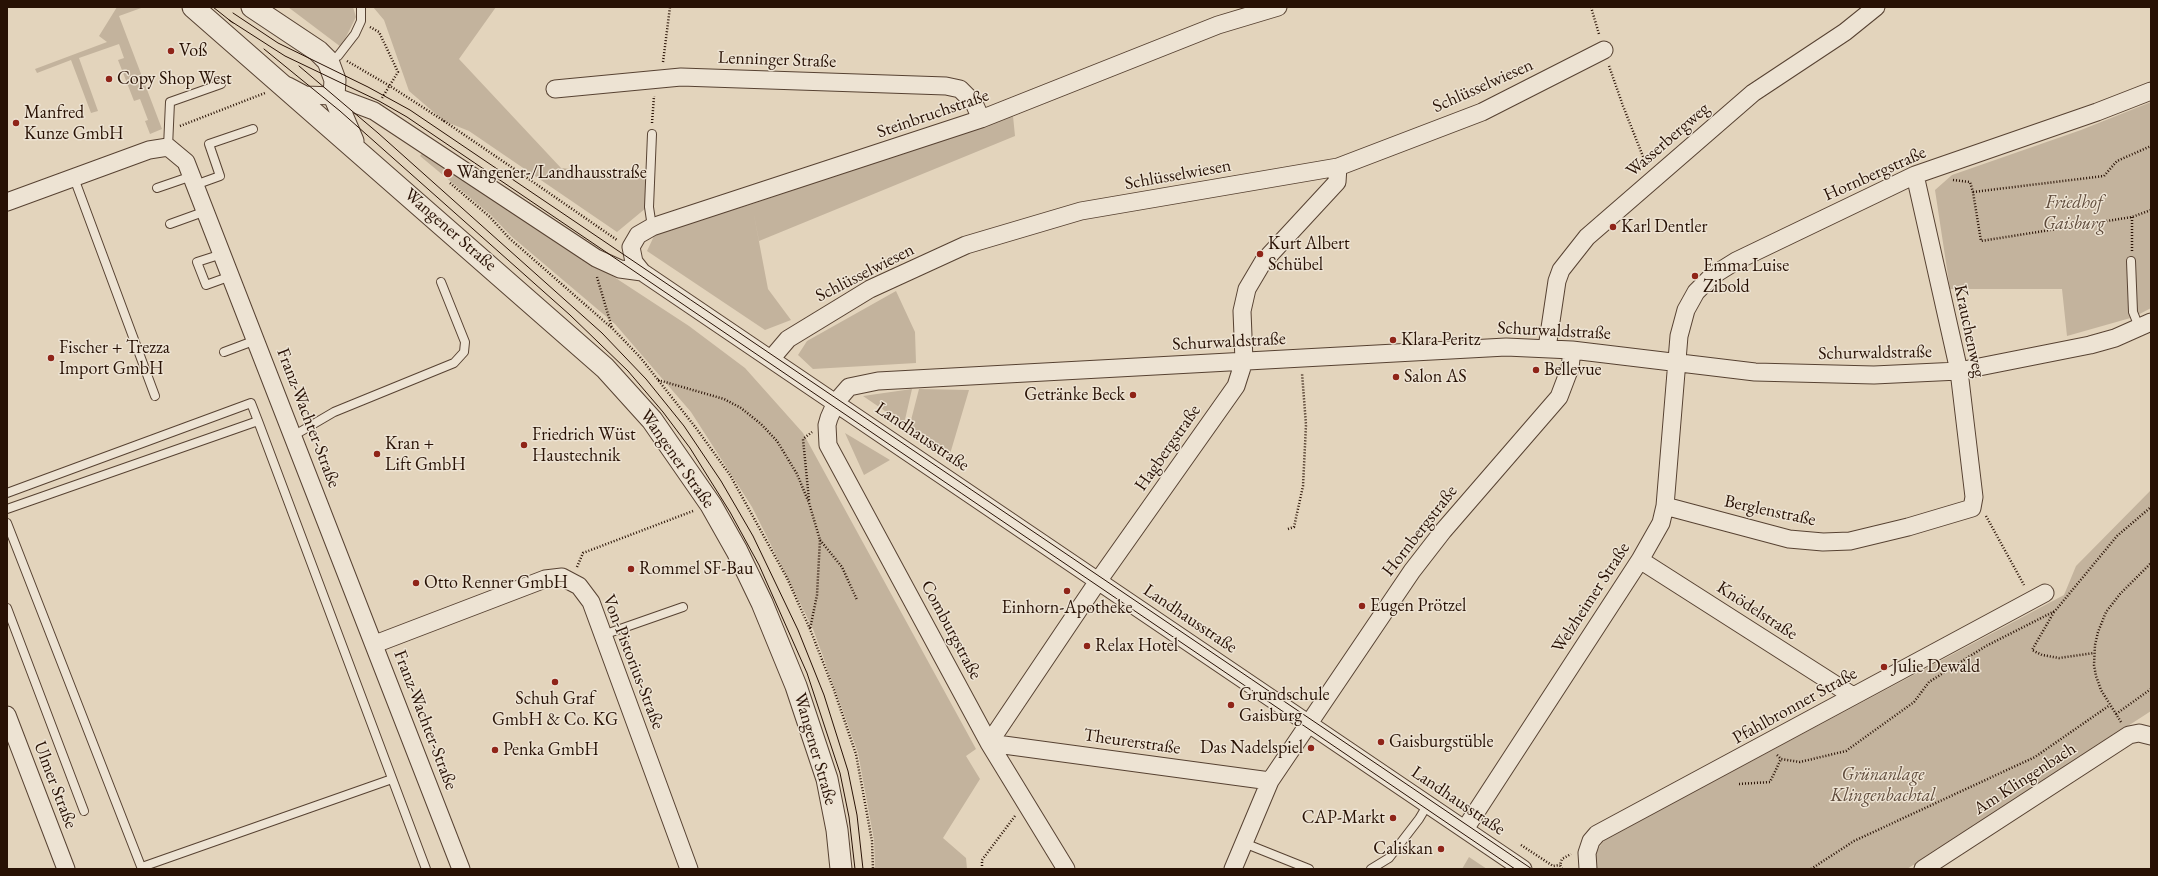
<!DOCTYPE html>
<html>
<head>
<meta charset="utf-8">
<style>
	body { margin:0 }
	#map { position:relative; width:2158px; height:876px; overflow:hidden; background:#e3d4bc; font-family:"EB Garamond",serif }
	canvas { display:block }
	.frame { position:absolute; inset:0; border:8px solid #281104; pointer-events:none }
</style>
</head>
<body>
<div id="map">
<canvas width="2158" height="876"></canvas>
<div class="frame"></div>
</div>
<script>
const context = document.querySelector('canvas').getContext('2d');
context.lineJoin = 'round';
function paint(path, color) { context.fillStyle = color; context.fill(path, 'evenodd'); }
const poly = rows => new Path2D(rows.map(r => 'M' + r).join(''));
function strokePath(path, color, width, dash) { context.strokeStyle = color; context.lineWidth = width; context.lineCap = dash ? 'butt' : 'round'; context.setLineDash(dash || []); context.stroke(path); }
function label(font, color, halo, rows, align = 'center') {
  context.font = font + ' "EB Garamond",serif'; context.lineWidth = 3; context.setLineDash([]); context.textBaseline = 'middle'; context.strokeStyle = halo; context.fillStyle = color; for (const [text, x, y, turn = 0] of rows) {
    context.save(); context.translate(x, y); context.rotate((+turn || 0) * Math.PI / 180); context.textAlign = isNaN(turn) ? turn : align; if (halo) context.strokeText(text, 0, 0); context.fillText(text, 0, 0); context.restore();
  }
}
paint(poly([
	[117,7,144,7,119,16,162,129,150,134,145,121,148,120,140,99,134,101,118,60,124,58,119,44,79,58,98,111,91,113,71,60,37,73,35,69,107,42,99,36],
	[288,7,353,7,356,17,341,47],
	[373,7,496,7,459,59,561,168,646,177,646,208,617,232,469,131,444,121,409,91,384,20],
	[2151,102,2151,308,2134,317,2067,336,2062,289,1950,289,1935,190,1952,175,2081,130],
	[1013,116,1015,136,759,241,753,210,768,289,791,320,765,330,647,251,655,234,752,204],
	[423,152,689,326,745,368,803,433,976,749,966,756,980,779,943,838,966,858,967,869,875,869,874,840,858,753,813,629,752,507,691,412,615,324,511,236,491,215,420,156],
	[896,291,915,332,916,363,813,369,798,355,807,341],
	[912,389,904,424,863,396],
	[919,389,969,390,950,454,909,428],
	[845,433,890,460,864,475],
	[2151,490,2151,711,1907,869,1584,869,1605,839,2064,595,2076,566],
	[1469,857,1487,869,1462,869]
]), '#c3b39d');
const service = poly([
	[328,61,338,56,355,34,361,21,361,7],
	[652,134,649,207,652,227],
	[168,147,170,102,221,84],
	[74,178,155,396],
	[195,185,220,176,209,144,253,129],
	[157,188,192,176],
	[170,224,206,211],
	[222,254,197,262,206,285,231,276],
	[2131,261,2133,312,2139,327],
	[224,352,256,340],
	[293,436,334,412,454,363,464,352,465,342,441,282],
	[7,493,251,403,258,421],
	[7,509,258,421,426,869],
	[7,523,142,869],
	[7,608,84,811],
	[603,635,683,607],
	[1244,843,1309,869],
	[142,867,392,779],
	[1371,869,1389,858,1419,819,1428,804]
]);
const minor = poly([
	[288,86,305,95,334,96,374,111,596,258,620,269,642,272,1523,869],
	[555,89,681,77,946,86,960,89,974,103,981,119],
	[7,202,149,150,168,147,186,162,461,869],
	[642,272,634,262,631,247,638,235,652,227,981,119,1218,25,1278,7],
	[1547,348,1557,281,1561,270,1587,237,1753,93,1845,32,1876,7],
	[771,359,788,339,870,289,966,245,1081,211,1338,167,1482,112,1604,50],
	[1665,506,1789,539,1823,542,1850,541,1908,527,1972,508,1974,497,1959,371,1915,175],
	[1640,560,1853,696],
	[375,644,545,579,562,577,579,586,591,602,689,869],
	[7,715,66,869],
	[1270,781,989,743,1096,584,1236,386,1244,361,1242,311,1247,289,1263,262,1337,182,1338,167],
	[1465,829,1640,560,1661,523,1665,506,1679,336,1686,310,1696,292,1712,276,1736,261,1915,175,2097,112,2151,91],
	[1066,869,989,743,828,445,827,425,829,418,836,402,849,387,878,381,1506,347,1572,350,1755,372,1874,375,1959,371,2090,345,2115,338,2151,322],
	[1233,869,1270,781,1412,571,1443,531,1559,397,1570,368,1572,350],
	[1588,869,1587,853,1591,841,1597,834,2045,593],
	[1923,869,2129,735,2139,733,2151,736]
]);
const tertiary = poly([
	[193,7,605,368,652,420,711,505,737,551,762,603,796,686,827,779,837,830,841,869],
	[252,7,318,51,328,61,335,80,334,96,353,141]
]);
strokePath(service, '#574232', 10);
strokePath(minor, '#574232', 19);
strokePath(tertiary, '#574232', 23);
strokePath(poly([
	[1591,7,1599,34],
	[370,27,379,32,398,72,382,98],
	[347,61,390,86,444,121,443,122],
	[663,62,670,7],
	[1609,66,1623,106,1646,164],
	[444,121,523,175],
	[652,123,654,96],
	[180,126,265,93],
	[522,176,523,175,617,240],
	[1953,180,1970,182,1973,192,1981,241,2132,217,2151,210],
	[450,183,490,217,509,238,613,329,640,357,696,428,730,475,787,578,810,629,834,690,856,754,872,841,873,869],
	[1973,192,2104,176,2117,161,2151,146],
	[2132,251,2132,217],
	[597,277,612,328],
	[658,380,724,399,741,408,761,424,777,441,797,474,809,503,820,540,817,595,810,629],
	[809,500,803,439,812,432],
	[1986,516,2024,585],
	[1288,529,1294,527,1303,486,1306,425,1302,373],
	[820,540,842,567,857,600],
	[577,567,583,553,693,511],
	[2054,612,2032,650,2042,655,2059,658,2094,653],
	[2116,714,2151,689],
	[2121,722,2101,690,2096,676,2094,665,2095,645,2098,632,2106,612,2120,594,2151,563],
	[1777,755,1781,759,1800,762,1846,751,1914,702,1929,682,1986,646,2055,611,2117,536,2151,507],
	[1739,784,1770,782,1781,759],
	[1521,845,1553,866,1560,865],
	[982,869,982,860,1015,816],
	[1562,869,1560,865,1562,859,1571,854],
	[1811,869,1854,841,2035,757,2110,705]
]), '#281104', 2.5, [1, 2]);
strokePath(service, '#ede3d3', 8);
strokePath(minor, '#ede3d3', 17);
strokePath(tertiary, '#ede3d3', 21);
strokePath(poly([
	[213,7,233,23],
	[233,13,278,43,368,87,410,110,1532,869],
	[229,20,285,56,379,101,407,117,1515,869],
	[264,49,340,111,570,315,628,371,663,412,690,448,730,512,759,565,807,673,840,773,849,817,855,869],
	[299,66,378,133,602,333,646,379,684,426,721,481,753,536,798,630,824,695,848,771,857,815,863,869]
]), '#281104', 1);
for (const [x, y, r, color] of [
	[171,51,4,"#8f2418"],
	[109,79,4,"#8f2418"],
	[16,123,4,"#8f2418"],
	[448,173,5,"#8f2418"],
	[1613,227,4,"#8f2418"],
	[1260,254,4,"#8f2418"],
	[1695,276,4,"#8f2418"],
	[1393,340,4,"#8f2418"],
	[51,358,4,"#8f2418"],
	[1536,370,4,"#8f2418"],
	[1396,377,4,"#8f2418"],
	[1133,395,4,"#8f2418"],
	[524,445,4,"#8f2418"],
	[377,454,4,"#8f2418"],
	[631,569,4,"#8f2418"],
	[416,583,4,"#8f2418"],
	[1067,591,4,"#8f2418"],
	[1362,606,4,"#8f2418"],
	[1087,646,4,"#8f2418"],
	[1884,667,4,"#8f2418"],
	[555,682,4,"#8f2418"],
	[1231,705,4,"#8f2418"],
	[1381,742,4,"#8f2418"],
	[1311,748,4,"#8f2418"],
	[495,750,4,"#8f2418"],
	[1393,818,4,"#8f2418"],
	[1441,849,4,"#8f2418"]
]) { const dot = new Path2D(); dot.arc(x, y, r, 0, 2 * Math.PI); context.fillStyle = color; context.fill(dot); strokePath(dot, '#ede3d3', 1.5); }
label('18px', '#281104', '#ede3d3', [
	["Voß",179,51],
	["Copy Shop West",117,79],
	["Manfred",24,113],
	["Kunze GmbH",24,134],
	["Wangener-/Landhausstraße",457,173],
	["Karl Dentler",1621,227],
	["Kurt Albert",1268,244],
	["Schübel",1268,265],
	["Emma Luise",1703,266],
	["Zibold",1703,287],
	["Klara Peritz",1401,340],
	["Fischer + Trezza",59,348],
	["Import GmbH",59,369],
	["Bellevue",1544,370],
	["Salon AS",1404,377],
	["Getränke Beck",1125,395,"right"],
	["Friedrich Wüst",532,435],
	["Haustechnik",532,456],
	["Kran +",385,444],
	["Lift GmbH",385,465],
	["Rommel SF-Bau",639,569],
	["Otto Renner GmbH",424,583],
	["Eugen Prötzel",1370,606],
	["Einhorn-Apotheke",1067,608,"center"],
	["Relax Hotel",1095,646],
	["Julie Dewald",1892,667],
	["Grundschule",1239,695],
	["Gaisburg",1239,716],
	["Schuh Graf",555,699,"center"],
	["GmbH & Co. KG",555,720,"center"],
	["Gaisburgstüble",1389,742],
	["Das Nadelspiel",1303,748,"right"],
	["Penka GmbH",503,750],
	["CAP-Markt",1385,818,"right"],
	["Caliskan",1433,849,"right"]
], 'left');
label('18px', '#281104', '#ede3d3', [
	["Lenninger Straße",777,60,2],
	["Schlüsselwiesen",1483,86,-24],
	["Steinbruchstraße",933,114,-19],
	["Wasserbergweg",1668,140,-41],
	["Hornbergstraße",1875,174,-24],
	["Schlüsselwiesen",1178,175,-10],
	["Wangener Straße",450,230,41],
	["Schlüsselwiesen",865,273,-27],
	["Schurwaldstraße",1554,331,3],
	["Krauchenweg",1969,331,78],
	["Schurwaldstraße",1229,342,-3],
	["Schurwaldstraße",1875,353,-1],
	["Franz-Wachter-Straße",308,418,69],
	["Landhausstraße",922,437,34],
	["Hagbergstraße",1168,448,-55],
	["Wangener Straße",677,459,55],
	["Berglenstraße",1770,511,12],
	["Hornbergstraße",1420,531,-52],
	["Welzheimer Straße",1591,598,-57],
	["Knödelstraße",1757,611,33],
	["Landhausstraße",1190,619,34],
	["Comburgstraße",951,630,62],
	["Von-Pistorius-Straße",633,662,69],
	["Pfahlbronner Straße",1795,706,-29],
	["Franz-Wachter-Straße",425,720,69],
	["Theurerstraße",1132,742,8],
	["Wangener Straße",815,749,74],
	["Am Klingenbach",2025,779,-33],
	["Ulmer Straße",55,785,69],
	["Landhausstraße",1458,801,34]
]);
label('italic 18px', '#5e4a3a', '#ede3d3', [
	["Friedhof",2074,203],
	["Gaisburg",2074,224],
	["Grünanlage",1883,775],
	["Klingenbachtal",1883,796]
]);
</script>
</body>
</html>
